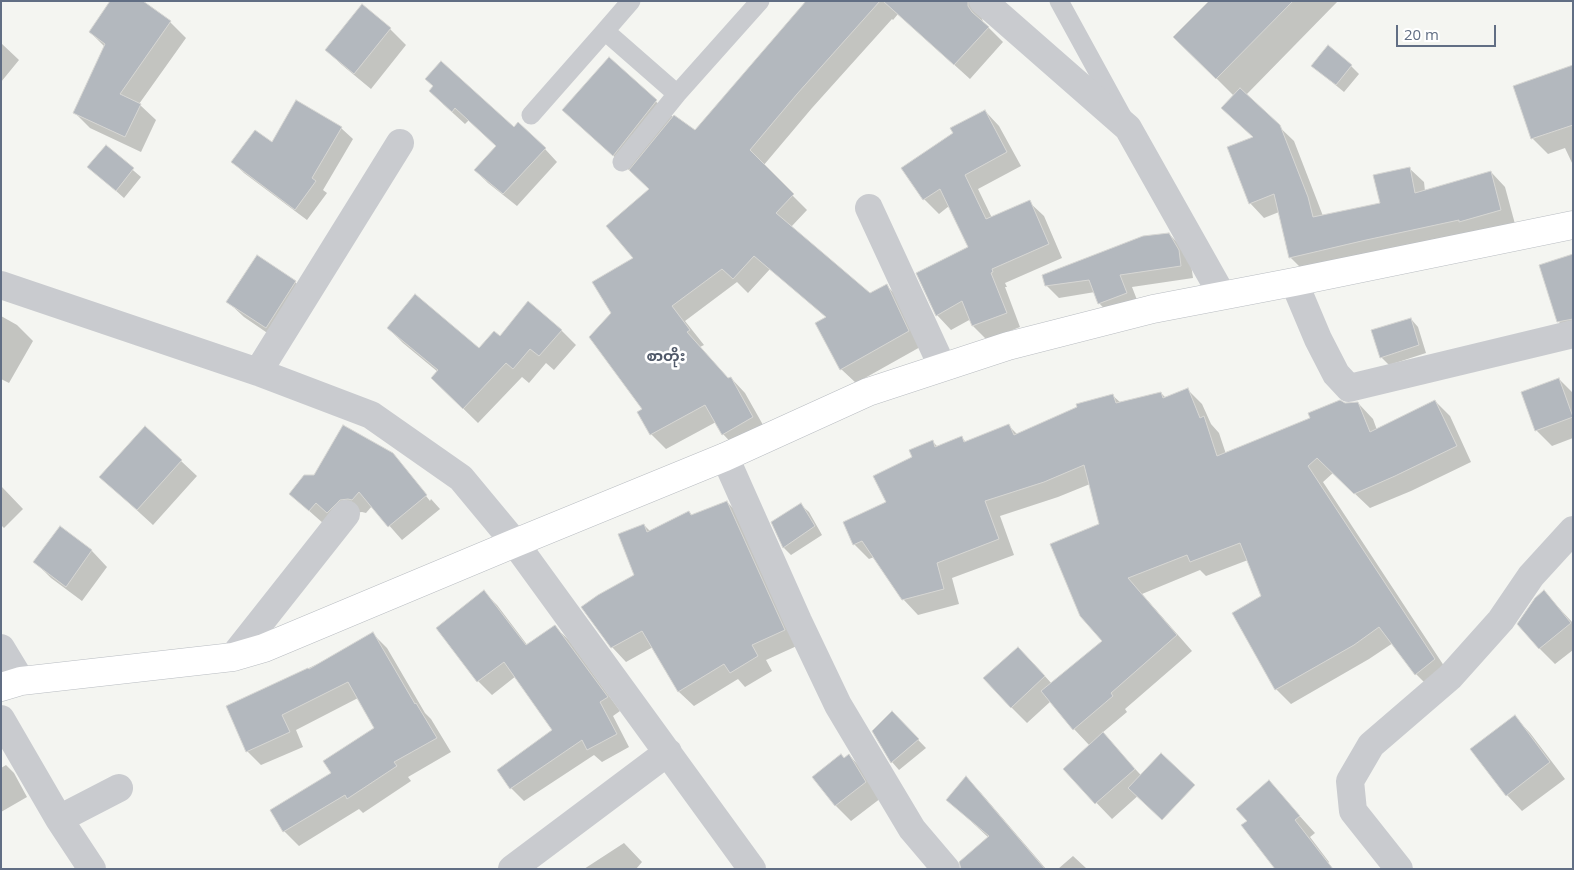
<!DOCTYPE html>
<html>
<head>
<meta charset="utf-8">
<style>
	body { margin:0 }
	#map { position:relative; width:1574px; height:870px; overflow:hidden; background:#f4f5f1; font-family:"Open Sans",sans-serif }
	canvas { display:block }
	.frame { position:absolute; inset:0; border:2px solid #616e84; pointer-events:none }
	.scale { position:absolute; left:1396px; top:25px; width:100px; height:22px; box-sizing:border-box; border:2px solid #616e84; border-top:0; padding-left:6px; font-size:15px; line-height:18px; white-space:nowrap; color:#616e84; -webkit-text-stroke:4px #fff; paint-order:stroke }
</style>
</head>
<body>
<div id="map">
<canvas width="1574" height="870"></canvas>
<div class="frame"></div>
<div class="scale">20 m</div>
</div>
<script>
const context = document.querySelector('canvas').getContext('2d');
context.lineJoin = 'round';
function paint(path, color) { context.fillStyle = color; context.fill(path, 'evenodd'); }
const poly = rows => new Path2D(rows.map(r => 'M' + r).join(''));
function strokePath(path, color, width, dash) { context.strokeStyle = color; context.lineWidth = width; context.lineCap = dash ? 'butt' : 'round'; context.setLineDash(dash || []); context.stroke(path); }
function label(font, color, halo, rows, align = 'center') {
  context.font = font + ' "Open Sans","Noto Sans Myanmar",sans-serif'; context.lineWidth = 5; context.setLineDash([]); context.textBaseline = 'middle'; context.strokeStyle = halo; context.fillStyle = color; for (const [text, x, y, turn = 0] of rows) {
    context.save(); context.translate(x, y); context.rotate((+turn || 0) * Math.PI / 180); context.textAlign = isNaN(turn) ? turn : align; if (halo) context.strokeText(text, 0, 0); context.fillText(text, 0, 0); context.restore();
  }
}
paint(poly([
	[808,1,977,1,983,22,1003,42,970,79,898,14,893,20,892,19,812,108,763,166,807,210,791,227,870,294,886,285,901,300,922,346,856,383,841,369,827,318,770,269,748,293,737,282,685,321,704,345,700,347,729,379,731,378,745,393,767,432,737,449,723,434,716,422,666,449,651,434,612,314,635,258,650,189,579,125,609,59,674,118,695,132],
	[1211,1,1338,1,1246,95,1294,141,1323,216,1381,204,1409,168,1424,182,1425,191,1491,172,1505,187,1515,224,1305,272,1290,257,1279,212,1264,218,1250,203,1254,138,1234,96,1175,37],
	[362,6,390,29,406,45,371,89,342,65,326,50],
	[170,22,186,38,139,104,156,120,141,152,90,128,74,112,105,47,90,32],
	[1,43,19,60,1,82],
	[1351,66,1359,74,1344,92,1321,73],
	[1573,73,1573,165,1565,148,1548,154,1532,138],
	[434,87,514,129,545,149,557,162,517,206,488,183,475,170,497,146,469,120,465,124,443,104],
	[985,111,999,126,1021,166,978,189,992,218,1029,202,1044,216,1062,258,1005,283,1007,287,1005,287,1020,327,987,340,973,326,971,319,951,330,937,315,969,248,949,206,939,214,924,199,903,169],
	[341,128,353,139,323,190,327,193,307,220,244,173,233,162,272,144],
	[106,147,141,177,124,198,89,167],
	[1169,234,1181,246,1191,264,1193,278,1132,287,1139,305,1111,316,1099,303,1095,292,1059,298,1046,285],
	[1573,255,1573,336,1558,321],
	[295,282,311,297,282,343,244,317,228,302],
	[1,316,17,325,33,341,9,383,1,379],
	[1411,319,1418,327,1426,353,1389,365,1381,357],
	[388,328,480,350,500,337,561,330,576,345,554,370,546,363,529,383,522,377,478,423,432,378,438,372,403,343],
	[1559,379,1573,393,1573,438,1552,446,1536,430],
	[1187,389,1202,404,1211,424,1219,433,1226,454,1345,404,1358,403,1373,419,1377,430,1435,401,1450,416,1471,462,1411,491,1370,508,1333,473,1323,482,1450,675,1431,689,1416,674,1393,643,1369,659,1291,704,1276,689,1263,596,1248,560,1206,576,1200,570,1142,594,1192,651,1125,709,1127,712,1102,733,1150,785,1112,819,1064,769,1090,746,1074,729,1051,701,1027,723,1011,707,1034,664,1052,684,1104,641,1101,524,1090,484,1058,497,1000,516,1014,555,952,578,959,604,918,615,903,599,874,557,869,559,854,544,887,503,913,458,933,442,938,447,962,438,966,442,1008,425,1018,435,1112,395,1121,403,1161,393,1166,398],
	[392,454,401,463,400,463,430,501,431,499,440,509,402,540,372,506,366,513,362,512,354,513,324,524,290,494,314,477],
	[181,461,197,476,153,525,117,492],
	[1,486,23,509,4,528,1,525],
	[727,502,742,517,799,645,766,660,772,671,745,687,738,679,694,706,679,692,653,647,626,662,612,647,635,576,644,525,651,532,689,512,692,515],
	[801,505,809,512,822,535,791,555,784,548,773,522],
	[61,528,92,551,107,567,82,601,51,578,35,562],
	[484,592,497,605,528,646,555,627,569,640,620,711,613,716,629,747,602,762,594,755,524,801,511,788,553,730,516,676,492,695,478,681,437,628],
	[1544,592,1573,623,1573,650,1555,664,1540,649,1519,624],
	[373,634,387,648,425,713,431,719,451,752,408,777,411,781,363,813,359,809,299,846,284,831,272,810,332,773,376,728,358,698,296,730,303,747,261,765,247,751,227,707,332,657],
	[892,713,926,748,899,770,892,762],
	[1515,717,1530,733,1565,779,1522,811,1507,795],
	[849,755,864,771,881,798,851,821,835,805,845,760],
	[6,765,14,773,27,797,1,812,1,768],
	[966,778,981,793,1046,869,962,869,989,838,948,800],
	[1269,782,1315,833,1310,837,1329,862,1321,869,1248,821],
	[624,843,642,862,636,869,584,869],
	[1073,856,1087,869,1058,869]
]), '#0003');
const building = poly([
	[110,1,143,1,171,21,120,94,141,104,125,137,73,113,105,44,89,32,110,1],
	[806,1,880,1,797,94,750,150,794,194,776,213,870,293,887,284,909,331,840,370,815,323,826,317,754,256,733,279,722,269,672,306,690,330,687,332,728,378,731,377,753,417,722,435,705,405,650,435,637,412,642,409,589,337,611,313,592,282,633,258,606,226,649,189,629,170,674,115,695,130,806,1],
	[883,1,968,1,968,6,972,12,989,27,954,65,883,1],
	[1209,1,1293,1,1216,79,1173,37,1209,1],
	[362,4,391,28,354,74,325,50,362,4],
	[1328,45,1352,65,1336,85,1311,66,1328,45],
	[609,57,657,100,613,156,562,110,609,57],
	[441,61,514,127,518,122,546,148,503,194,474,170,496,146,455,108,452,112,429,91,433,86,425,79,441,61],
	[1573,65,1573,125,1531,139,1513,86,1573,65],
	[1240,88,1280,125,1308,197,1313,217,1380,203,1373,175,1410,167,1415,193,1491,171,1501,210,1459,222,1459,220,1366,240,1289,258,1274,194,1249,204,1227,147,1253,137,1221,108,1240,88],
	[296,100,342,127,312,178,316,181,295,210,231,162,255,130,272,142,296,100],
	[985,110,1007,152,965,175,986,219,1030,200,1049,244,992,269,993,272,991,273,1007,313,972,326,962,301,936,316,916,273,968,247,940,189,923,200,901,168,953,133,950,128,985,110],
	[106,145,134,168,116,191,87,167,106,145],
	[1169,233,1179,250,1181,266,1120,275,1127,293,1098,304,1089,280,1045,286,1042,275,1143,236,1169,233],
	[1573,254,1573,319,1557,322,1539,265,1573,254],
	[257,255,296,281,266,328,226,302,257,255],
	[415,294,479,348,494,331,500,336,528,301,562,330,539,356,530,349,513,369,506,363,463,409,431,378,438,370,387,328,415,294],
	[1411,318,1419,345,1380,358,1371,330,1411,318],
	[1559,378,1573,417,1535,431,1521,392,1559,378],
	[1188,388,1200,418,1204,416,1217,456,1310,418,1308,413,1340,400,1345,403,1358,402,1370,432,1435,400,1457,446,1395,476,1354,494,1317,458,1308,466,1435,659,1415,675,1379,627,1354,645,1275,690,1232,613,1261,596,1240,543,1190,562,1187,555,1128,578,1177,635,1111,693,1113,696,1073,730,1041,691,1102,641,1080,616,1050,544,1099,524,1084,465,1044,482,985,501,999,539,937,563,944,589,902,600,862,541,853,545,843,522,886,502,873,476,912,457,909,450,933,440,935,447,962,436,964,442,1009,424,1014,435,1077,407,1076,404,1113,394,1116,403,1161,392,1163,398,1188,388],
	[343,425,393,453,427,495,388,527,359,492,352,500,348,499,340,500,327,513,316,503,309,511,289,494,304,475,314,475,343,425],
	[145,426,182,460,137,510,99,477,145,426],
	[727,501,785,630,752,645,758,656,730,673,724,664,678,692,642,631,611,648,581,607,598,595,634,575,618,534,644,524,647,532,689,511,691,515,727,501],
	[801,503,815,526,783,548,771,522,801,503],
	[60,526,92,550,66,587,33,562,60,526],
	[484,590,526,645,555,625,608,697,600,702,617,734,587,750,582,740,510,789,497,770,552,730,504,662,477,682,436,628,484,590],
	[1544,590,1571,623,1539,649,1517,624,1535,598,1544,590],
	[373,632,415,704,416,703,437,738,394,762,397,766,347,799,345,795,283,832,270,810,331,773,323,761,374,728,348,682,282,715,290,732,246,752,226,706,308,668,309,669,373,632],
	[1018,647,1045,676,1011,708,983,678,1018,647],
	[892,711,919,739,891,763,872,731,892,711],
	[1515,715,1550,762,1506,796,1470,749,1515,715],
	[1103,732,1135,769,1095,804,1063,769,1103,732],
	[1161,753,1195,785,1162,820,1128,788,1161,753],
	[841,754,844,758,849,754,866,782,835,806,812,777,841,754],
	[966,776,1033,855,1045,869,961,869,959,862,989,836,946,800,966,776],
	[1269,780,1300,816,1295,820,1333,869,1275,869,1241,825,1247,821,1236,809,1269,780]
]);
paint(building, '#b3b8be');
strokePath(building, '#d6d6d3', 1);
const secondary = poly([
	[1,687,21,681,233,657,264,648,515,543,725,457,868,392,1008,346,1153,309,1294,282,1573,225]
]);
strokePath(secondary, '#b8bcc1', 29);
strokePath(poly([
	[1059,1,1122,116],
	[605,31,631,1],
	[531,115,605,31,677,94],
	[622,162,677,94,760,1]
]), '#c9cbcf', 19);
strokePath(poly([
	[983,1,1128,128,1222,295],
	[869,208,942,366],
	[1294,282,1318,339,1336,374,1349,388,1573,334],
	[1,285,258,372,371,415,461,478,515,543,752,869],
	[258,372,400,143],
	[725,457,798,621,838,705,912,829,946,869],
	[1,648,21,681],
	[233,657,346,514],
	[1,719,59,819,92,869],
	[59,819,119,788],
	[512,869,668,752],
	[1399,869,1353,811,1350,781,1371,745,1450,677,1501,620,1531,576,1573,530]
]), '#c9cbcf', 28);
strokePath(secondary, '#fff', 28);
label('bold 15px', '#505969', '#fff', [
	["စာတိုး",666,357]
]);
</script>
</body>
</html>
